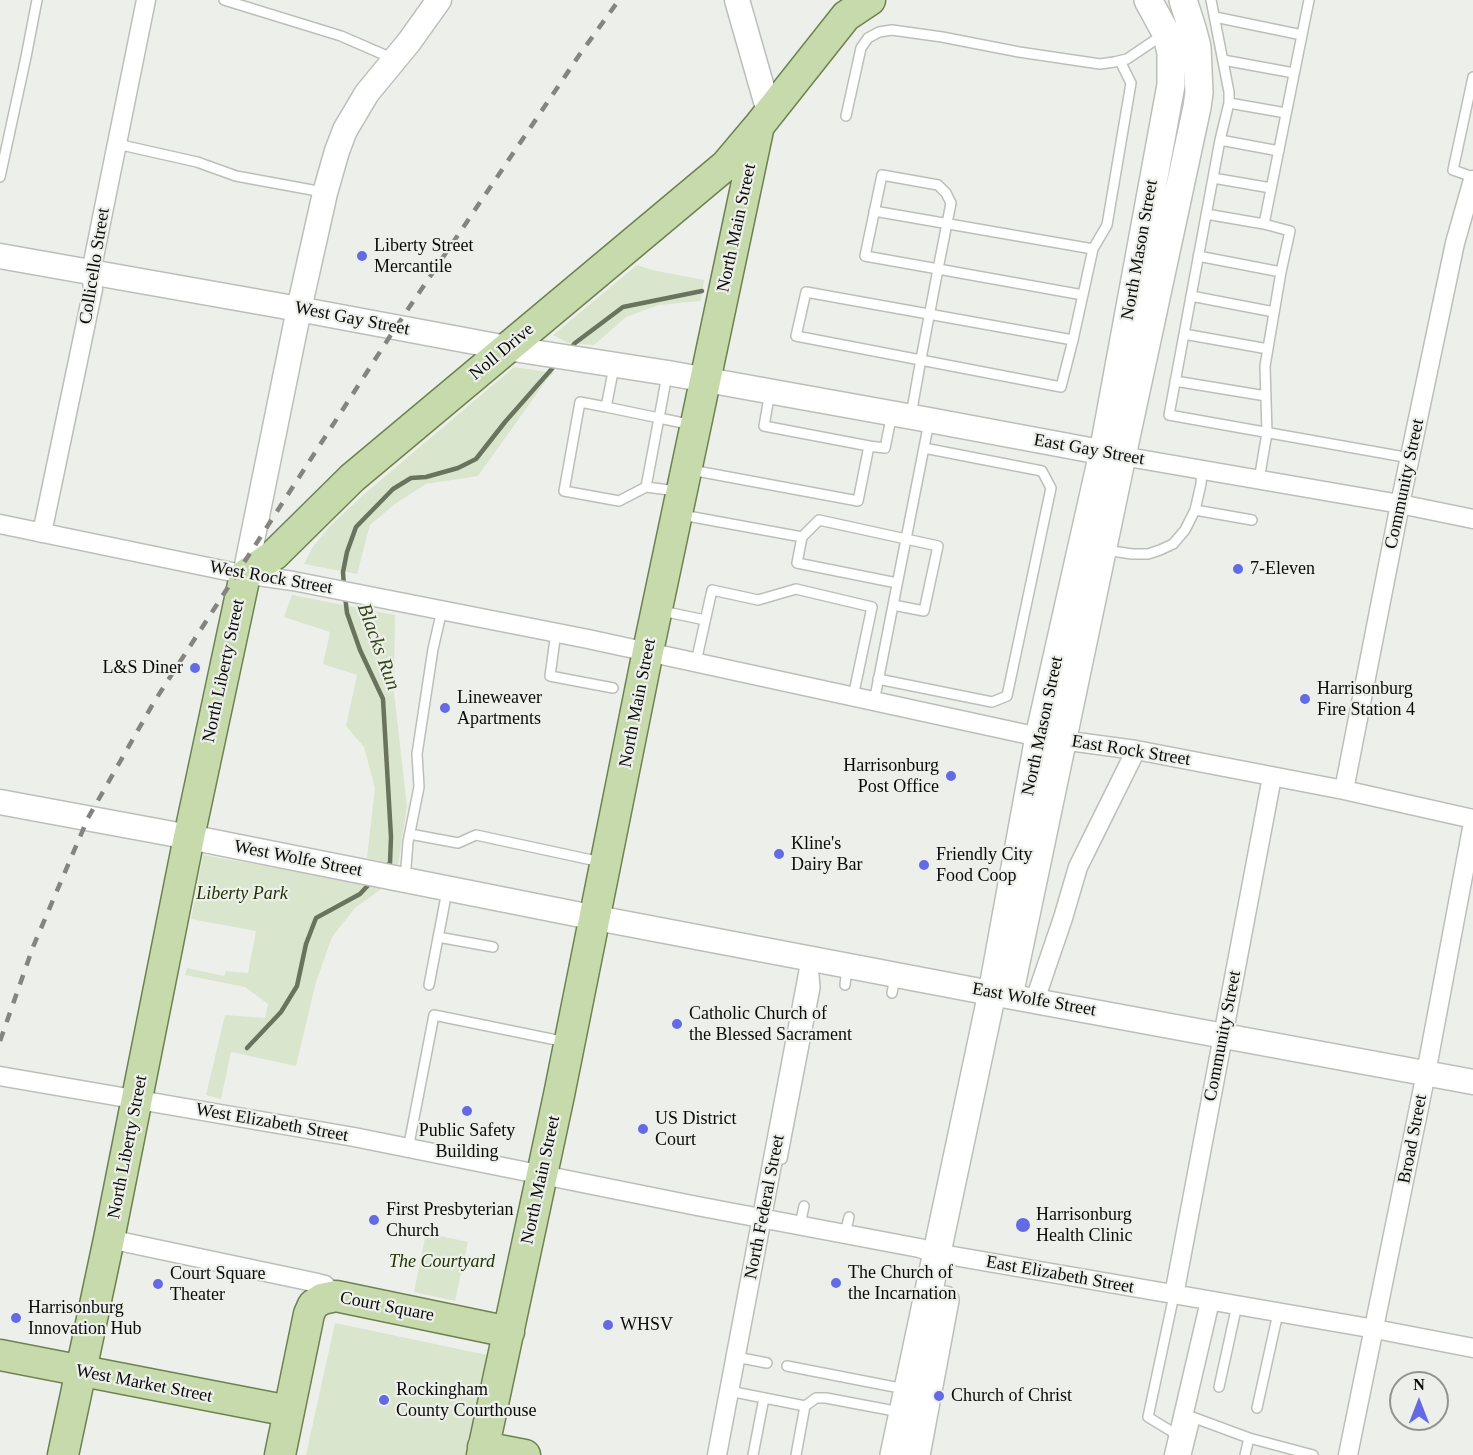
<!DOCTYPE html>
<html>
<head>
<meta charset="utf-8">
<style>
	body { margin:0 }
	#map { position:relative; width:1473px; height:1455px; overflow:hidden; background:#edf0ea; font-family:"Times New Roman",serif }
	canvas { display:block }
	.north { position:absolute; left:1389px; top:1371px; width:60px; height:60px; box-sizing:border-box; background:#edf0ea; border:2px solid #939490; border-radius:50%; rotate:0deg; font-size:16px; font-weight:700; line-height:24px; text-align:center; color:#0b0b0a }
	.north::after { content:''; display:block; margin:auto; width:21px; height:27px; background:#636ae3; clip-path:polygon(50% 0,100% 100%,50% 72%,0 100%) }
</style>
</head>
<body>
<div id="map">
<canvas width="1473" height="1455"></canvas>
<div class="north">N</div>
</div>
<script>
const context = document.querySelector('canvas').getContext('2d');
context.lineJoin = 'round';
function paint(path, color) { context.fillStyle = color; context.fill(path, 'evenodd'); }
const poly = rows => new Path2D(rows.map(r => 'M' + r).join(''));
function strokePath(path, color, width, dash) { context.strokeStyle = color; context.lineWidth = width; context.lineCap = dash ? 'butt' : 'round'; context.setLineDash(dash || []); context.stroke(path); }
function label(font, color, halo, rows, align = 'center') {
  context.font = font + ' "Times New Roman",serif'; context.lineWidth = 4.5; context.setLineDash([]); context.textBaseline = 'middle'; context.strokeStyle = halo; context.fillStyle = color; for (const [text, x, y, turn = 0] of rows) {
    context.save(); context.translate(x, y); context.rotate((+turn || 0) * Math.PI / 180); context.textAlign = isNaN(turn) ? turn : align; if (halo) context.strokeText(text, 0, 0); context.fillText(text, 0, 0); context.restore();
  }
}
paint(poly([
	[637,265,652,270,704,280,701,301,659,305,626,317,594,345,568,343,553,335],
	[514,367,554,373,548,378,478,476,426,484,395,504,370,525,357,574,304,564,312,548,329,527,362,496],
	[292,595,395,615,394,693,407,806,398,865,367,858,375,788,364,747,346,726,357,675,323,664,330,632,284,617],
	[203,855,384,887,355,908,332,937,316,982,296,1066,231,1052,221,1099,206,1095,225,1015,265,1018,268,1004,245,987,185,975,187,968,224,976,226,971,248,973,256,931,191,919],
	[426,1233,468,1242,455,1301,414,1292],
	[335,1323,487,1355,466,1455,306,1455]
]), '#dae5cd');
strokePath(poly([
	[569,350,575,343,623,307,702,291],
	[344,587,343,572,347,552,356,527,393,489,411,478,426,477,458,468,476,459,505,422,557,363],
	[345,596,347,613,360,650,383,699,391,837,390,863,384,868],
	[247,1048,281,1012,297,986,306,944,316,918,360,894,372,881]
]), '#6a735d', 4.5);
const service = poly([
	[224,0,341,36,394,59],
	[1211,0,1229,92,1229,103,1220,140,1169,415,1410,458],
	[1215,17,1302,35],
	[1223,60,1294,73],
	[1473,77,1453,170,1473,177],
	[1229,103,1286,113],
	[846,116,861,48,868,38,879,32,892,30,942,37,1019,52,1100,64,1114,62,1127,59,1164,34],
	[1220,140,1279,151],
	[117,144,197,162,236,176,323,192],
	[0,177,26,57,37,0],
	[1213,178,1271,188],
	[874,211,1093,249],
	[1206,214,1264,224],
	[1198,256,1281,272],
	[1191,296,1274,312],
	[1184,334,1268,349],
	[1073,340,806,292,796,336,1061,387,1073,340,1093,249,1107,225,1131,83,1120,61],
	[614,367,606,407,659,418,667,375],
	[1175,381,1266,396],
	[606,407,580,402,564,491,619,501,646,487],
	[911,415,921,359,938,269,951,203,946,193,938,185,882,175,865,256,938,269,1083,295],
	[869,446,885,448,892,414],
	[691,470,858,501,869,446,764,426,770,392],
	[1259,480,1267,433,1265,366,1281,272,1290,231,1264,224,1309,0],
	[677,491,646,487,659,418,693,425],
	[1195,510,1252,520],
	[682,515,802,537,819,520,938,546,924,611,893,605],
	[802,537,797,563,897,583],
	[1105,550,1132,554,1148,554,1160,550,1173,544,1185,530,1195,510,1201,484,1202,470],
	[662,611,705,620],
	[556,632,550,676,613,688],
	[696,662,712,590,758,600,796,589,872,607,853,697],
	[878,679,992,702,1007,696,1051,488,1042,471,924,448],
	[874,702,929,422],
	[410,834,458,843,476,835,601,862],
	[405,880,408,842,419,787,417,754,433,649,442,610],
	[438,937,493,947],
	[429,985,447,891],
	[845,985,847,967],
	[892,993,895,977],
	[408,1149,434,1015,566,1042],
	[782,1159,815,988,814,975],
	[800,1225,804,1206],
	[845,1234,849,1217],
	[1174,1295,1148,1417,1179,1436],
	[736,1357,767,1363],
	[787,1366,905,1389],
	[1219,1387,1237,1305],
	[729,1391,805,1406,816,1398,826,1398,900,1412],
	[1257,1408,1278,1313],
	[1184,1414,1249,1438,1313,1455],
	[753,1455,764,1398],
	[796,1455,805,1406],
	[1186,1455,1195,1419],
	[1245,1455,1249,1438]
]);
const minor = poly([
	[1122,456,1400,504,1473,519],
	[0,524,237,573,293,581,588,639,1039,737,1136,750,1344,790,1473,819],
	[42,533,93,289,91,272,146,0],
	[1344,790,1400,504,1455,243,1473,180],
	[1035,1000,1063,918,1078,867,1136,750],
	[0,1076,354,1137,697,1206,919,1248,936,1253,1375,1329,1473,1348],
	[109,1239,313,1282,325,1285,336,1296],
	[1174,1295,1272,777],
	[717,1455,811,958],
	[1174,1455,1210,1301],
	[1348,1455,1426,1073,1473,823]
]);
const tertiary = poly([
	[737,0,769,112],
	[0,256,282,306,507,348,668,373,929,420,1122,456],
	[245,575,299,309,325,193,337,151,345,130,367,93,409,42,439,0],
	[0,802,189,837,581,915,975,990,1473,1082]
]);
const secondary = poly([
	[1011,986,1122,456,1197,107,1199,93,1197,47,1192,28,1183,0],
	[894,1455,992,993,1039,737,1103,453,1171,85,1171,53,1169,44,1166,33,1148,0],
	[916,1455,945,1300]
]);
const primary = poly([
	[0,1355,289,1411],
	[483,1447,525,1455],
	[63,1455,109,1239,189,837,245,575,274,555,352,478,726,165,758,127,846,16,870,0],
	[280,1455,309,1314,313,1305,322,1299,336,1296,509,1332],
	[482,1455,559,1095,648,651,758,130]
]);
strokePath(service, '#bcbfb9', 12);
strokePath(minor, '#bcbfb9', 21);
strokePath(tertiary, '#bcbfb9', 27);
strokePath(secondary, '#bcbfb9', 30);
strokePath(primary, '#6d8250', 33);
strokePath(service, '#fff', 9);
strokePath(minor, '#fff', 18);
strokePath(tertiary, '#fff', 24);
strokePath(secondary, '#fff', 27);
strokePath(primary, '#c7daac', 30);
strokePath(poly([
	[0,1041,33,947,88,818,154,702,396,327,580,54,619,0]
]), '#848582', 4.5, [10, 10]);
for (const [x, y, r, color] of [
	[362,256,6,"#636ae3"],
	[1238,569,6,"#636ae3"],
	[195,668,6,"#636ae3"],
	[1305,699,6,"#636ae3"],
	[445,708,6,"#636ae3"],
	[951,776,6,"#636ae3"],
	[779,854,6,"#636ae3"],
	[924,865,6,"#636ae3"],
	[677,1024,6,"#636ae3"],
	[467,1111,6,"#636ae3"],
	[643,1129,6,"#636ae3"],
	[374,1220,6,"#636ae3"],
	[1023,1225,8,"#636ae3"],
	[836,1283,6,"#636ae3"],
	[158,1284,6,"#636ae3"],
	[16,1318,6,"#636ae3"],
	[608,1325,6,"#636ae3"],
	[939,1396,6,"#636ae3"],
	[384,1400,6,"#636ae3"]
]) { const dot = new Path2D(); dot.arc(x, y, r, 0, 2 * Math.PI); context.fillStyle = color; context.fill(dot); strokePath(dot, '#edf0ea', 2); }
label('18px', '#0b0b0a', '#edf0ea', [
	["North Main Street",737,228,-78],
	["North Mason Street",1140,250,-80],
	["Collicello Street",95,266,-81],
	["West Gay Street",352,319,11],
	["Noll Drive",502,352,-40],
	["East Gay Street",1089,450,10],
	["Community Street",1405,484,-78],
	["West Rock Street",271,578,10],
	["North Liberty Street",224,671,-78],
	["North Main Street",638,703,-79],
	["North Mason Street",1043,726,-78],
	["East Rock Street",1131,751,9],
	["West Wolfe Street",298,859,11],
	["East Wolfe Street",1034,1000,10],
	["Community Street",1223,1036,-79],
	["West Elizabeth Street",272,1123,10],
	["Broad Street",1413,1139,-79],
	["North Liberty Street",128,1147,-79],
	["North Main Street",541,1180,-78],
	["North Federal Street",765,1207,-79],
	["East Elizabeth Street",1060,1275,10],
	["Court Square",387,1307,11],
	["West Market Street",144,1384,11]
]);
label('18px', '#0b0b0a', '#edf0ea', [
	["Liberty Street",374,246],
	["Mercantile",374,267],
	["7-Eleven",1250,569],
	["L&S Diner",183,668,"right"],
	["Harrisonburg",1317,689],
	["Fire Station 4",1317,710],
	["Lineweaver",457,698],
	["Apartments",457,719],
	["Harrisonburg",939,766,"right"],
	["Post Office",939,787,"right"],
	["Kline's",791,844],
	["Dairy Bar",791,865],
	["Friendly City",936,855],
	["Food Coop",936,876],
	["Catholic Church of",689,1014],
	["the Blessed Sacrament",689,1035],
	["US District",655,1119],
	["Court",655,1140],
	["Public Safety",467,1131,"center"],
	["Building",467,1152,"center"],
	["First Presbyterian",386,1210],
	["Church",386,1231],
	["Harrisonburg",1036,1215],
	["Health Clinic",1036,1236],
	["The Church of",848,1273],
	["the Incarnation",848,1294],
	["Court Square",170,1274],
	["Theater",170,1295],
	["Harrisonburg",28,1308],
	["Innovation Hub",28,1329],
	["WHSV",620,1325],
	["Rockingham",396,1390],
	["County Courthouse",396,1411],
	["Church of Christ",951,1396]
], 'left');
label('italic 18px', '#1f3000', '#edf0ea', [
	["Liberty Park",242,894],
	["The Courtyard",442,1262]
]);
label('italic 20px', '#344515', '#edf0ea', [
	["Blacks Run",378,647,70]
]);
</script>
</body>
</html>
